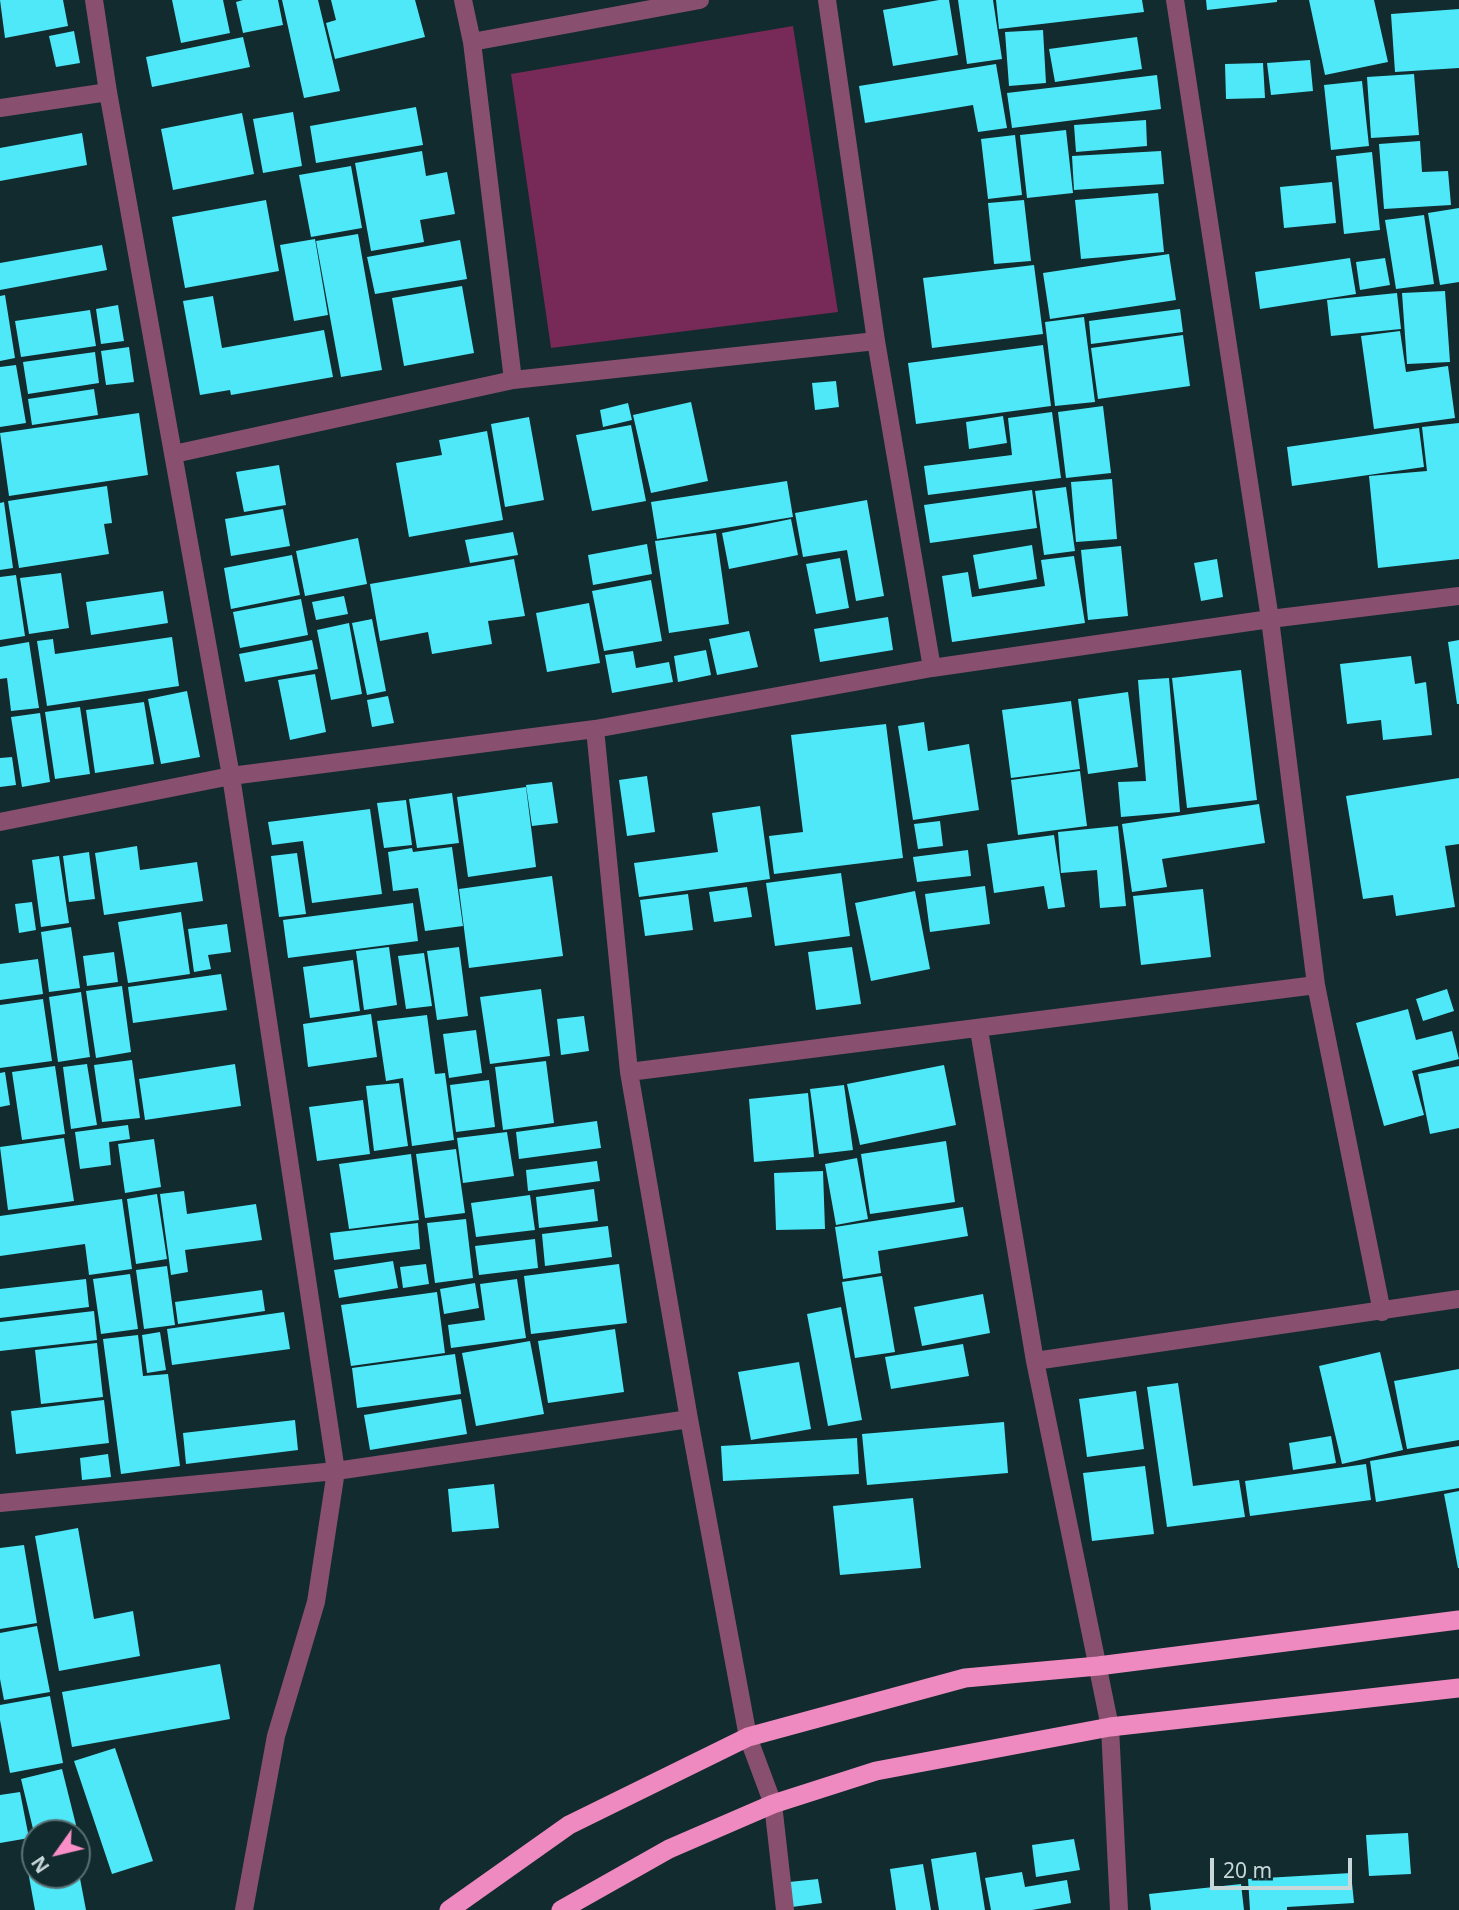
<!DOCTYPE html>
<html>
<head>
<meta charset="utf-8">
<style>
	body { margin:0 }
	#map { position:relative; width:1459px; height:1910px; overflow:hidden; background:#112b2e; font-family:"Noto Sans",sans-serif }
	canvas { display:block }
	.north { position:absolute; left:21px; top:1819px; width:70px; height:70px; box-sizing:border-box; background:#112b2e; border:2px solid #5a7072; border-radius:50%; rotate:236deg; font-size:19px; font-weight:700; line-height:28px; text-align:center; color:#c8d7d9 }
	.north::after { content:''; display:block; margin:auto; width:24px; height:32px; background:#fa8fc8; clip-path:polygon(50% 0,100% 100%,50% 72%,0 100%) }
	.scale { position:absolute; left:1210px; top:1858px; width:142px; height:32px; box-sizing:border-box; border:4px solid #c8d7d9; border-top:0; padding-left:9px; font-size:21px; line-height:24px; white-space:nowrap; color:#c8d7d9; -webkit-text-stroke:5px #112b2e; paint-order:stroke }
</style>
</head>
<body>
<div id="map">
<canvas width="1459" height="1910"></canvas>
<div class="north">N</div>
<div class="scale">20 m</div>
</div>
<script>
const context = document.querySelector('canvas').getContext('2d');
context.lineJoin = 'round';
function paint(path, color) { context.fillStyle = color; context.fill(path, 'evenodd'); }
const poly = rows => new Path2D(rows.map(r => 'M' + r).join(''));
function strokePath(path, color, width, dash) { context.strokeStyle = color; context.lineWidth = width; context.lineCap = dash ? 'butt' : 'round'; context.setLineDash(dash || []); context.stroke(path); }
paint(poly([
	[793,26,838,312,551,348,511,74]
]), '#772957');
paint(poly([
	[0,0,63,0,68,26,5,38],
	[172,0,223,0,230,33,181,43],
	[243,0,278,0,283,25,243,33,236,2],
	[282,0,318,0,340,91,304,98],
	[331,0,415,0,425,37,335,59,326,23,336,20],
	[939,0,949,0,958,55,893,66,883,10],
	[958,0,993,0,1002,59,967,64],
	[996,0,1142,0,1144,12,999,29],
	[1206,0,1277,0,1277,2,1207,10],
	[1309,0,1374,0,1388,62,1325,75],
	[1459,9,1459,68,1395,72,1391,14],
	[1043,30,1046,83,1009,86,1005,32],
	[74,31,80,63,56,67,49,36],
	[243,37,250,67,152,87,146,57],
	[1137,37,1142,69,1055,82,1049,49],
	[1310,60,1313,91,1271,95,1267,63],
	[1263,63,1265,98,1226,99,1225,64],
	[996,64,1007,128,978,132,973,105,865,123,859,86],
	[1414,74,1419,135,1371,138,1367,77],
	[1157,75,1161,109,1012,128,1007,93],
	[1362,81,1369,146,1331,150,1324,85],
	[416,107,423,145,316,163,310,126],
	[293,112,302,166,263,173,253,119],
	[242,113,254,174,173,190,161,129],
	[1146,120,1147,146,1076,152,1074,125],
	[1066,130,1073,193,1027,198,1020,135],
	[82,133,87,165,0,181,0,148],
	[1015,135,1022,195,988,199,981,139],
	[1420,141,1422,172,1448,171,1451,205,1384,209,1379,144],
	[422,151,426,176,447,172,455,214,420,220,424,242,371,251,355,163],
	[1161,151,1164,184,1074,190,1072,156],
	[1372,152,1380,230,1344,234,1336,156],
	[351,166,362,228,311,237,299,175],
	[1332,182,1336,223,1284,228,1280,187],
	[1158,193,1164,252,1081,259,1075,200],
	[266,200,279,271,185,288,172,217],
	[1024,200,1031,261,994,264,988,203],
	[1459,208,1459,282,1440,285,1428,213],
	[1424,215,1434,284,1396,289,1385,220],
	[358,234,382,370,341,377,316,241],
	[315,239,328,315,294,321,280,245],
	[460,240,467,279,375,294,367,257],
	[102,245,107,270,0,290,0,263],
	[1169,254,1176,300,1050,319,1043,273],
	[1350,258,1356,294,1260,309,1255,272],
	[1385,258,1390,285,1360,290,1356,262],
	[1034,265,1043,334,932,348,923,278],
	[462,286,474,353,404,366,392,298],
	[1445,291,1450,362,1407,364,1402,293],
	[1397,293,1401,329,1331,336,1327,300],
	[5,295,15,358,0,361,0,296],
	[213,296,222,348,324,330,333,377,231,395,230,390,200,395,183,301],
	[118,305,124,341,101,344,96,309],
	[1180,309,1183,332,1091,344,1089,321],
	[90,310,96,346,21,357,15,321],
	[1084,317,1095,402,1055,406,1045,322],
	[1400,331,1406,372,1448,366,1455,418,1374,429,1361,336],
	[1183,335,1190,386,1098,399,1091,348],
	[1043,345,1051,406,916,424,908,363],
	[129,347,134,382,106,385,101,351],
	[95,352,99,383,28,394,23,362],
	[16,365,26,423,0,427,0,367],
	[836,381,839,407,815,410,812,383],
	[94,389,98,415,32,425,28,399],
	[691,402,708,481,651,493,633,415],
	[628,403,632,420,603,427,600,410],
	[1103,406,1111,473,1066,478,1058,412],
	[1052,412,1061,478,928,495,924,466,1012,455,1008,418],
	[139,413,148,475,9,496,0,433],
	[1003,416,1007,443,969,449,966,422],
	[529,417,544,500,505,507,491,424],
	[1459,423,1459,559,1378,568,1369,476,1427,471,1422,427],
	[631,425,646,501,592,511,576,435],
	[1419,428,1424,467,1292,486,1287,447],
	[487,431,503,520,409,537,396,463,442,455,439,440],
	[279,465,286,505,244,512,236,472],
	[1112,479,1117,539,1076,542,1071,482],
	[787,481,793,517,657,539,651,502],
	[107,486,112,523,104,524,109,554,19,568,8,501],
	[1066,487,1075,551,1044,555,1035,491],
	[1032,490,1037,528,930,543,924,505],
	[867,500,884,596,856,601,847,550,803,557,795,513],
	[4,502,13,568,0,570,0,503],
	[283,509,290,546,231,556,225,519],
	[791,519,798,555,729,569,722,533],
	[513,532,518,555,470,563,465,540],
	[716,533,729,624,669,633,655,541],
	[358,538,367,584,305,596,296,551],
	[647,544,652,574,593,585,588,555],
	[1032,545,1037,579,979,589,973,555],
	[1121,546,1128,616,1088,620,1081,550],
	[292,555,300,595,231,609,224,568],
	[1074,556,1085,623,952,642,942,576,968,572,972,597,1045,586,1041,560],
	[840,558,849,608,816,614,806,564],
	[514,559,525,616,488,621,492,644,432,654,428,632,380,641,370,584],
	[1217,559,1223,597,1201,601,1194,563],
	[61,573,69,628,29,634,20,578],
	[16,575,25,636,0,640,0,577],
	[651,580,662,641,604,651,592,591],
	[163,591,168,623,91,635,86,602],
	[344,596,348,614,316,620,312,602],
	[301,599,308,635,240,648,233,612],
	[589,603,600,663,547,672,536,613],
	[888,617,893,650,820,662,814,629],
	[372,619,386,691,367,695,352,623],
	[349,623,362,694,331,700,317,630],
	[749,631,758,667,717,675,709,639],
	[172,637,179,686,47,706,37,641,53,639,55,654],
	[312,640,318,669,245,682,239,654],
	[1459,640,1459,704,1457,704,1448,642],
	[29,642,39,708,11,711,7,678,0,679,0,647],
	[706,650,711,675,678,682,674,656],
	[633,651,636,668,669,662,673,682,612,693,605,655],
	[1411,656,1415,684,1426,682,1432,735,1383,740,1381,720,1347,724,1340,664],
	[1241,670,1257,800,1187,808,1172,678],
	[315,674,326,732,290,740,278,680],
	[1169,678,1180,812,1121,817,1118,782,1146,781,1138,680],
	[187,691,200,757,161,764,148,699],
	[1128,692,1138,767,1088,774,1078,699],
	[388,696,394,723,372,727,367,700],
	[1071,701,1080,769,1011,778,1002,710],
	[144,702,154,764,95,773,86,710],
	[80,707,90,774,55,779,45,712],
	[40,713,50,782,22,787,11,717],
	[924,722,928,751,969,744,979,810,913,820,898,726],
	[886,724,903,858,774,874,769,836,803,832,791,735],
	[12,757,16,785,0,787,0,758],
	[1080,771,1087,826,1018,835,1011,780],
	[647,776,655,832,627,836,619,780],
	[1459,778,1459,844,1445,846,1455,907,1396,916,1393,895,1363,899,1346,796],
	[552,782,558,823,532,826,526,785],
	[526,787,536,867,468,877,457,797],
	[452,793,459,843,417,848,409,799],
	[406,800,412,845,384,848,377,803],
	[1259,804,1265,843,1162,859,1167,887,1132,892,1122,824],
	[760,806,770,879,639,897,634,863,718,852,712,813],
	[370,809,382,894,312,903,303,841,272,845,268,822],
	[940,821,943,846,918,849,914,824],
	[1118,826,1126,906,1100,908,1097,870,1061,873,1058,832],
	[1054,835,1065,907,1048,909,1044,886,994,893,987,844],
	[137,846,140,870,197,862,203,901,104,915,95,853],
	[452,847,463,926,425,931,418,888,393,891,388,852,412,848,413,852],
	[968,850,971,876,917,882,913,857],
	[89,852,95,899,69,902,63,856],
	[297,853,306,914,279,917,271,856],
	[59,856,69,923,41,927,32,860],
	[841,873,850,936,775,946,766,883],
	[552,876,563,956,469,968,459,889],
	[985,886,990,924,930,932,925,894],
	[747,887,752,917,714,922,709,892],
	[1203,889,1211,957,1141,965,1133,896],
	[915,891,930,969,871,981,855,903],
	[688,894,693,930,645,936,640,900],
	[32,902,36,930,19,933,15,904],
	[413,903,418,941,288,958,283,920],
	[181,912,190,974,128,983,118,922],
	[227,924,231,952,208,955,211,969,194,972,188,929],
	[71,927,80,988,49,992,41,932],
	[389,947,397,1005,364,1010,356,951],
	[459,947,468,1016,437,1020,427,951],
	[852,947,861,1004,816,1010,808,952],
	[114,952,118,982,87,986,83,956],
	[424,953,432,1006,406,1009,398,956],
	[38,959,43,994,0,1000,0,964],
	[353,960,360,1011,310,1018,303,967],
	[221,974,227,1010,133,1023,128,987],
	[122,986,131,1052,96,1058,86,991],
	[541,989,550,1056,490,1064,480,997],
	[1447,989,1454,1011,1423,1021,1416,999],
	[81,992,90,1057,58,1062,49,997],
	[43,999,52,1061,0,1068,0,1005],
	[1408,1009,1416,1040,1452,1031,1459,1059,1412,1071,1424,1115,1384,1126,1356,1023],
	[371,1014,377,1057,308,1067,303,1024],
	[427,1015,435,1074,445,1073,454,1140,412,1146,403,1078,386,1081,377,1021],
	[584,1016,589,1051,561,1055,557,1019],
	[476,1030,482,1073,449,1078,443,1034],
	[132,1060,140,1118,102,1122,94,1065],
	[546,1061,554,1123,503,1130,495,1067],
	[87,1064,97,1125,71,1129,63,1067],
	[235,1064,241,1106,145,1120,139,1079],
	[944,1065,956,1125,860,1145,847,1084],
	[55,1066,65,1134,22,1140,12,1072],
	[1459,1066,1459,1128,1430,1134,1418,1074],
	[5,1072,10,1105,0,1107,0,1073],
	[489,1080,495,1127,456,1132,450,1085],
	[399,1083,408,1146,374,1151,366,1086],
	[844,1085,853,1150,819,1154,810,1089],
	[808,1093,814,1157,754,1162,749,1099],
	[363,1100,370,1154,317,1161,309,1107],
	[597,1121,601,1148,519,1159,516,1132],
	[128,1125,130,1139,109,1142,111,1165,80,1169,75,1132],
	[507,1132,514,1176,463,1183,457,1138],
	[64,1138,74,1201,8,1210,0,1147],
	[154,1139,161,1187,125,1193,118,1144],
	[946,1141,955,1202,870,1214,861,1154],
	[456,1149,465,1213,425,1218,416,1154],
	[411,1154,419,1220,349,1229,339,1164],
	[857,1158,868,1219,836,1225,825,1164],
	[597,1161,600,1181,528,1191,526,1170],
	[823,1171,825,1229,776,1230,774,1173],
	[594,1189,598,1221,539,1228,536,1197],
	[184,1191,187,1214,256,1204,262,1240,185,1250,188,1272,171,1275,160,1194],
	[157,1194,167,1259,136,1264,127,1199],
	[530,1195,535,1230,476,1237,471,1203],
	[122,1199,132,1269,89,1275,85,1244,0,1256,0,1216],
	[963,1207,968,1236,878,1251,881,1273,843,1279,835,1227],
	[466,1219,473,1278,435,1283,427,1223],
	[418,1223,420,1249,334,1260,330,1233],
	[608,1226,612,1257,545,1266,542,1234],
	[535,1239,538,1268,479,1275,475,1246],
	[393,1261,398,1288,339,1298,334,1270],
	[426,1264,429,1284,403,1288,400,1267],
	[619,1264,627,1323,531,1334,524,1276],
	[167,1266,175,1325,144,1329,136,1270],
	[130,1274,138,1329,101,1334,93,1279],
	[882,1276,895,1352,855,1358,842,1282],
	[86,1279,89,1307,0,1318,0,1289],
	[517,1279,526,1338,451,1348,448,1325,485,1320,480,1284],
	[475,1283,479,1308,444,1314,440,1289],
	[262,1290,265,1311,178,1324,175,1302],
	[437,1292,445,1353,351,1366,341,1305],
	[983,1294,990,1333,922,1346,914,1307],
	[841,1307,862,1420,828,1426,807,1314],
	[94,1311,97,1340,0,1351,0,1322],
	[284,1312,290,1349,172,1365,167,1329],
	[615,1329,624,1392,548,1403,538,1341],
	[160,1332,166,1370,147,1373,142,1335],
	[138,1335,143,1376,168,1374,180,1466,121,1474,103,1339],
	[530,1341,544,1414,476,1426,462,1353],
	[97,1343,103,1397,41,1404,35,1350],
	[963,1344,969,1376,891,1389,885,1357],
	[1380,1352,1403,1450,1342,1464,1319,1366],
	[455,1354,461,1394,357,1408,352,1368],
	[799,1362,811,1429,751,1440,738,1372],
	[1459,1369,1459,1440,1407,1449,1394,1381],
	[1178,1383,1193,1486,1239,1480,1245,1517,1167,1527,1147,1387],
	[1136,1391,1144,1449,1087,1457,1079,1399],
	[461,1399,467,1434,370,1450,364,1415],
	[104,1400,109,1443,16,1454,11,1411],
	[295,1420,298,1450,186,1464,183,1433],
	[1004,1422,1008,1473,867,1485,862,1434],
	[1331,1436,1336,1463,1293,1470,1289,1443],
	[857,1438,859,1474,723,1481,721,1446],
	[1459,1446,1459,1488,1376,1502,1370,1461],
	[108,1454,111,1477,82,1480,80,1458],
	[1366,1464,1371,1500,1250,1516,1245,1481],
	[1145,1466,1154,1534,1092,1541,1083,1473],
	[494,1484,499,1528,452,1532,448,1489],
	[1459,1491,1459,1568,1458,1568,1444,1494],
	[913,1498,921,1568,840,1575,833,1506],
	[78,1528,94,1619,133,1611,140,1656,59,1671,35,1536],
	[24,1545,37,1623,0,1629,0,1548],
	[37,1626,50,1692,4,1700,0,1679,0,1633],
	[220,1664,230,1719,72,1747,62,1692],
	[50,1696,63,1763,10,1773,0,1720,0,1705],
	[115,1748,153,1861,112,1874,74,1761],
	[62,1769,76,1825,34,1833,21,1779],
	[20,1792,29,1838,0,1843,0,1795],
	[1408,1833,1411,1874,1369,1876,1366,1835],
	[1074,1839,1080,1870,1036,1877,1032,1845],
	[35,1847,35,1875,77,1875,78,1868,86,1910,35,1910,24,1849],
	[976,1852,985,1910,939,1910,931,1859],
	[923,1864,931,1910,896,1910,890,1869],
	[1022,1872,1025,1887,1067,1880,1071,1903,1032,1910,991,1910,985,1878],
	[1351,1873,1354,1903,1287,1907,1287,1910,1250,1910,1248,1879],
	[818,1879,822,1903,792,1907,789,1882],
	[1241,1884,1244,1910,1151,1910,1149,1894]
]), '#4ee8f9');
strokePath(poly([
	[94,0,108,92,231,776,336,1471,689,1419],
	[463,0,472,42,513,380],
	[827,0,876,341,932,668],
	[1175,0,1270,619,1316,985,1382,1312],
	[472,42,700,0],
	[0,108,108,92],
	[174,454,513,380,876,341],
	[595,729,629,1072,689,1419,748,1737,773,1804,785,1910],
	[0,822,231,776,595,729,932,668,1270,619,1459,596],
	[979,1030,1035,1361,1110,1727,1119,1910],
	[629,1072,1316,985],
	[1035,1361,1459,1299],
	[0,1503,336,1471,316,1602,276,1736,244,1910]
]), '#88506e', 18);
strokePath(poly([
	[449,1910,569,1825,748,1737,965,1678,1098,1666,1459,1620],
	[561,1910,669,1849,773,1804,876,1771,1110,1727,1459,1688]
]), '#ee8abf', 19);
</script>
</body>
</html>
